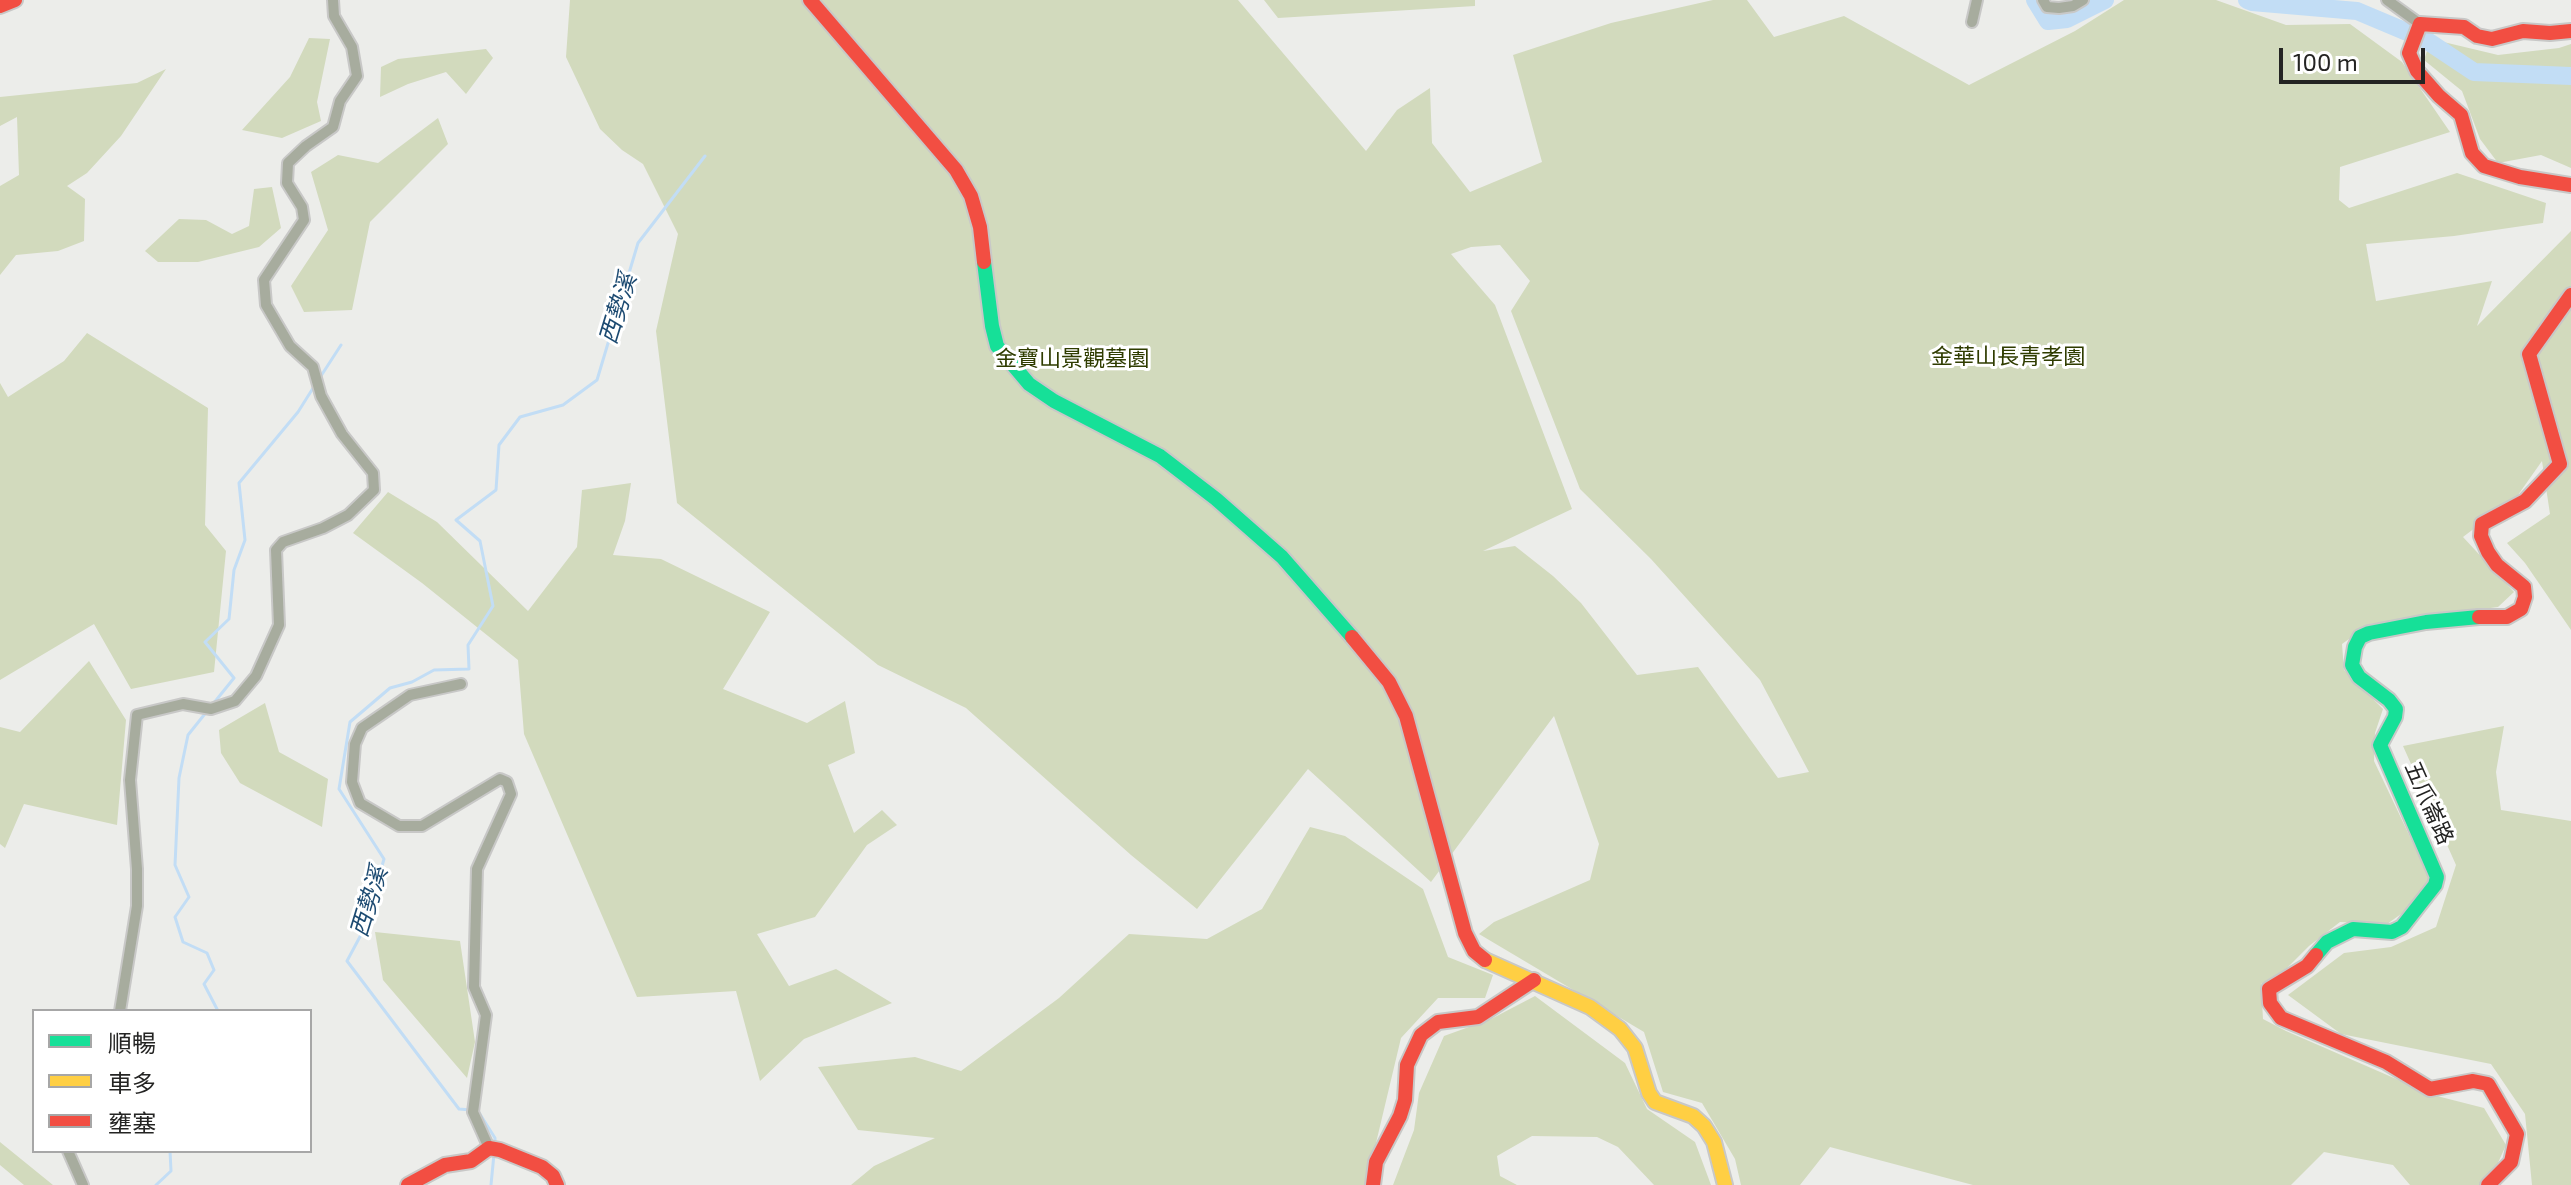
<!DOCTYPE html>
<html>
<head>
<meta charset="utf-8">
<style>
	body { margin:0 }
	#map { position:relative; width:2571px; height:1185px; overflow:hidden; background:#ecedea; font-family:"Exo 2","Noto Sans TC",sans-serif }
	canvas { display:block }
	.legend { position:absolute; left:32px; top:1009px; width:280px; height:144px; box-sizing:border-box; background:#fff; border:2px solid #a7a7a7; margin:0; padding:10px 14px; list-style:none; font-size:24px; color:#242423 }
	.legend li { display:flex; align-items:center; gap:16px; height:40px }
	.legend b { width:40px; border:2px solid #a7a7a7 }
	.scale { position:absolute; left:2279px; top:48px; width:146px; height:36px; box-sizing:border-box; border:4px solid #242423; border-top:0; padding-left:10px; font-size:24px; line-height:28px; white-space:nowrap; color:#242423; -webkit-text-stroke:6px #fff; paint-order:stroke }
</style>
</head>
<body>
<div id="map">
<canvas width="2571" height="1185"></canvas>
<ul class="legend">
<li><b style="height:10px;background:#16e098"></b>順暢</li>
<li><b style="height:10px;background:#ffcf43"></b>車多</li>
<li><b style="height:10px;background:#f24e42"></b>壅塞</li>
</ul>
<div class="scale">100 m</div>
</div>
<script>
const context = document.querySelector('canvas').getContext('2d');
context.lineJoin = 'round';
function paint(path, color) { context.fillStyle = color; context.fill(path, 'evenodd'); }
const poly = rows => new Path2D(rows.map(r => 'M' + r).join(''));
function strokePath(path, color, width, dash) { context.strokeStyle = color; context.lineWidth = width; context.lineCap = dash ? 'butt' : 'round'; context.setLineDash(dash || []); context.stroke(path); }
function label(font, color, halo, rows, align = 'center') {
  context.font = font + ' "Exo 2","Noto Sans TC",sans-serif'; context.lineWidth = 6; context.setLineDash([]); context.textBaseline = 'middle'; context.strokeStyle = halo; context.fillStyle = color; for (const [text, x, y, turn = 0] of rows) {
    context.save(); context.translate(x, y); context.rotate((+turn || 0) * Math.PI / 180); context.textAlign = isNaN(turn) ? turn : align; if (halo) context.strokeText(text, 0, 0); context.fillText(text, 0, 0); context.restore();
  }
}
paint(poly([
	[570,0,1238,0,1366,151,1397,110,1430,88,1432,143,1470,192,1542,162,1513,55,1611,23,1713,0,1747,0,1774,37,1844,16,1969,85,2075,31,2124,0,2216,0,2286,25,2350,24,2402,62,2450,132,2340,167,2339,200,2349,208,2457,173,2546,203,2543,223,2454,236,2366,244,2376,301,2492,281,2477,326,2571,231,2571,630,2525,563,2507,543,2550,514,2542,461,2518,495,2463,537,2514,592,2498,607,2370,624,2342,644,2344,670,2383,709,2375,733,2374,761,2430,879,2411,907,2387,924,2340,922,2309,946,2287,968,2261,984,2263,1019,2286,1031,2433,1095,2484,1108,2506,1145,2489,1183,2485,1185,2410,1185,2393,1165,2324,1152,2291,1185,1973,1185,1830,1147,1800,1185,1741,1185,1735,1159,1702,1103,1663,1092,1644,1032,1479,934,1494,922,1590,880,1599,844,1554,716,1431,882,1308,769,1197,909,1131,855,966,708,878,665,677,503,656,331,678,234,643,164,622,150,600,129,566,57],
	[1500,245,1530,281,1511,311,1580,489,1651,559,1760,680,1809,772,1778,778,1698,667,1637,675,1581,603,1553,576,1515,546,1483,551,1572,509,1495,305,1451,254,1471,247],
	[1264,0,1475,0,1475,6,1278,18],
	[309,38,330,39,317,102,321,121,282,138,242,130,290,77],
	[2431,39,2498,55,2559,48,2571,44,2571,168,2541,155,2498,163,2480,139,2462,91,2424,60],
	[486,49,493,58,466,94,446,72,408,84,380,97,381,67,398,59],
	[166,69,121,136,87,173,67,186,85,199,84,241,58,251,16,255,0,275,0,186,19,175,17,117,0,126,0,97,137,83],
	[438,118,448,144,370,222,352,310,304,312,291,286,328,230,311,172,338,155,378,163],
	[272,187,281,228,259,247,198,262,158,262,145,251,179,219,206,220,232,234,249,226,254,189],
	[87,333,208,408,205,525,226,551,214,672,131,689,94,624,0,680,0,383,8,397,64,361],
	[631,483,625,521,613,555,661,559,770,612,723,689,807,723,845,701,855,753,828,765,854,833,882,810,897,825,867,845,815,917,757,934,789,986,836,969,892,1003,804,1039,760,1081,736,991,637,997,524,734,518,660,422,583,353,533,388,492,437,522,528,611,577,547,582,490],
	[89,661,126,720,117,825,24,804,5,848,0,844,0,727,20,732],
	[265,703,279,752,328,779,322,827,240,783,221,753,219,730],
	[2504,726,2496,772,2501,810,2571,821,2571,1185,2532,1185,2525,1114,2491,1064,2341,1034,2288,995,2344,953,2391,947,2436,927,2456,865,2403,746],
	[1310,827,1345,836,1423,889,1448,957,1493,975,1485,998,1438,998,1401,1038,1366,1185,851,1185,874,1166,935,1138,858,1130,818,1067,915,1057,961,1071,1059,998,1129,934,1207,939,1262,909],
	[375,932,460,941,475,1042,467,1078,383,980],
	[1535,996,1625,1063,1647,1109,1695,1142,1711,1185,1654,1185,1618,1147,1597,1137,1532,1136,1497,1156,1500,1176,1517,1185,1393,1185,1414,1130,1419,1093,1444,1036,1491,1019],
	[0,1142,53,1185,24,1185,0,1165]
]), '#d2dabd');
strokePath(poly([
	[319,379,341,345],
	[213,704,234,678,205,642,229,619,234,570,245,540,239,483,298,412,315,385],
	[208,710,188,735,179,778,175,865,189,897,175,917,183,942,207,953,214,970,204,984,218,1011],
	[471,1110,459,1109,347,961,363,931,384,859,339,789,350,722,390,688,412,682,434,670,469,669,468,645,493,606,480,541,456,520,496,490,499,445,520,417,563,405,597,380,638,243,705,156],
	[478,1111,495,1138,495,1142],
	[156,1185,171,1171,170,1151],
	[491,1185,494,1154]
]), '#c2ddf5', 3);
strokePath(poly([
	[2035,0,2048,21,2067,19,2105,0],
	[2247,0,2252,2,2357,11,2426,40,2474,72,2571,76]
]), '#c2ddf5', 18);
const street = poly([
	[2043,0,2047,7,2059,8,2073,6,2083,0],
	[2387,0,2420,24],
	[1972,22,1977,0],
	[461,684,410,695,362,728,355,744,352,782,360,803,399,826,422,826,500,779,507,782,511,794,477,869,474,987,486,1015,473,1112,489,1148],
	[120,1011,137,906,137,869,130,780,137,715,183,704,211,709,235,701,256,676,279,625,276,550,283,542,323,528,348,515,374,490,373,473,342,434,321,396,313,367,290,346,266,305,264,280,304,220,302,207,287,183,288,163,306,146,333,127,340,101,357,76,352,47,334,16,333,0],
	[68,1151,83,1185]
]);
const fast = poly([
	[984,262,992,326,997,346,1029,384,1054,401,1160,456,1216,499,1282,557,1352,637],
	[2316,955,2327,942,2353,929,2392,932,2402,927,2435,885,2437,877,2380,745,2395,717,2396,709,2389,700,2359,677,2352,665,2355,647,2360,637,2369,633,2426,622,2479,617]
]);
const slow = poly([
	[1485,960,1590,1007,1620,1029,1635,1048,1649,1093,1655,1102,1693,1116,1704,1126,1714,1142,1725,1185]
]);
const jam = poly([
	[810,0,956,170,971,196,980,227,984,262],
	[0,6,15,0],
	[2571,31,2550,33,2523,31,2492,39,2477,36,2464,27,2420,24,2409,53,2417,71,2439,96,2461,115,2472,153,2484,166,2520,177,2571,185],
	[2479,617,2507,617,2521,609,2525,597,2524,587,2497,565,2488,552,2481,536,2482,524,2525,501,2560,464,2529,354,2571,295],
	[1352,637,1389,682,1406,716,1465,933,1474,951,1485,960],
	[2316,955,2307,966,2269,989,2270,1003,2281,1018,2386,1062,2430,1089,2473,1081,2488,1084,2517,1134,2511,1162,2488,1185],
	[408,1185,445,1165,471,1161,489,1148,500,1150,542,1167,553,1176,557,1185],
	[1373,1185,1376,1162,1400,1116,1405,1100,1407,1065,1421,1035,1438,1022,1478,1017,1534,980]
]);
strokePath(street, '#c8c8c7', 14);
strokePath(fast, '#c8c8c7', 18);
strokePath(slow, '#c8c8c7', 18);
strokePath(jam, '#c8c8c7', 18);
strokePath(street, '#a7ac9e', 10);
strokePath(fast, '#16e098', 14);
strokePath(slow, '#ffcf43', 14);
strokePath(jam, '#f24e42', 14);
label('22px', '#2f3c00', '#fff', [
	["金華山長青孝園",2008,357],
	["金寶山景觀墓園",1072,359]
]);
label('22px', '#242423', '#fff', [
	["五爪崙路",2429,803,66]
]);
label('italic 24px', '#1c4a71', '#fff', [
	["西勢溪",618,309,-73],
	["西勢溪",369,902,-73]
]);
</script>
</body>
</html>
